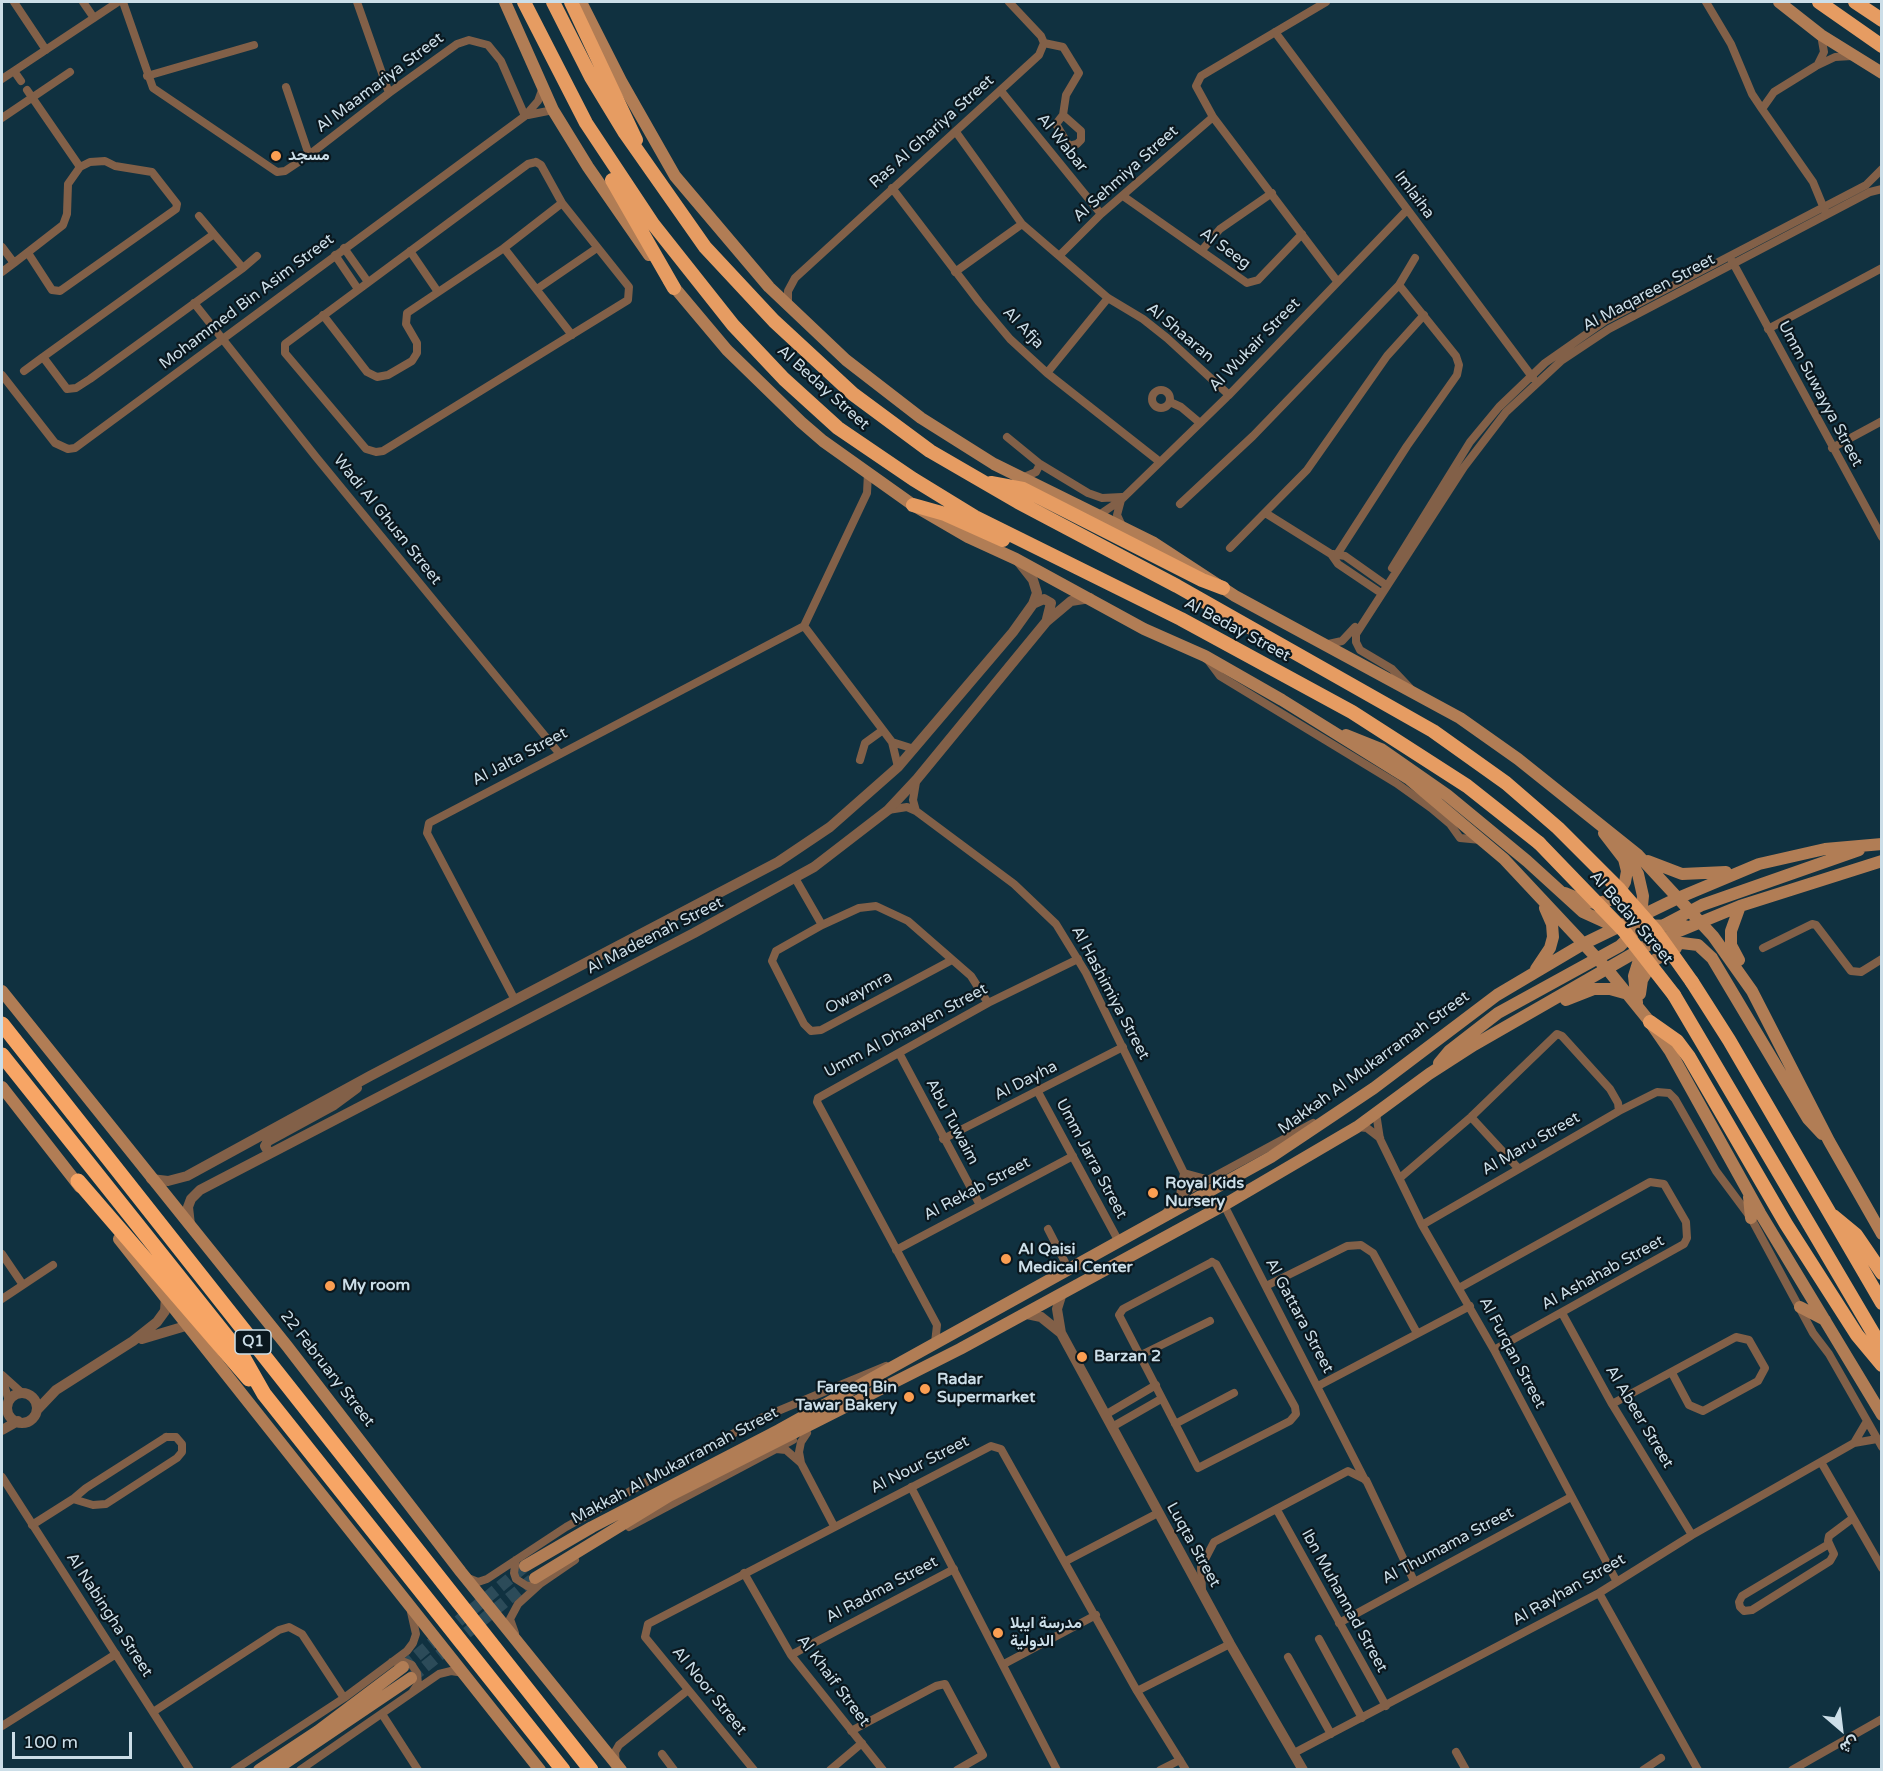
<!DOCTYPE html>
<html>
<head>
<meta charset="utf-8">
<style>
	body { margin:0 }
	#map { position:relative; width:1883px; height:1771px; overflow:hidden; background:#103140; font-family:"Varela Round",Vazirmatn,sans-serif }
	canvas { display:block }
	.frame { position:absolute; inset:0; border:3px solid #ccdee8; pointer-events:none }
	.north { position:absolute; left:1811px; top:1699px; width:60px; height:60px; -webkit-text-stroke:4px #0a171e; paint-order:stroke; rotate:152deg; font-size:16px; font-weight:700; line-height:24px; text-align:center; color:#ccdee8 }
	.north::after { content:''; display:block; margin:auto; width:21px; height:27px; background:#ccdee8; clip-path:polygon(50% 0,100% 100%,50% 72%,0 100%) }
	.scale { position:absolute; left:12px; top:1732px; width:120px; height:27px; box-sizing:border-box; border:3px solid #ccdee8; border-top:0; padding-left:8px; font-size:18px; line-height:21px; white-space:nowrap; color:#ccdee8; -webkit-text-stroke:4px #0a171e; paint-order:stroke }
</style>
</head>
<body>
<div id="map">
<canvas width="1883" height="1771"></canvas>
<div class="frame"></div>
<div class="north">ش</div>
<div class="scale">100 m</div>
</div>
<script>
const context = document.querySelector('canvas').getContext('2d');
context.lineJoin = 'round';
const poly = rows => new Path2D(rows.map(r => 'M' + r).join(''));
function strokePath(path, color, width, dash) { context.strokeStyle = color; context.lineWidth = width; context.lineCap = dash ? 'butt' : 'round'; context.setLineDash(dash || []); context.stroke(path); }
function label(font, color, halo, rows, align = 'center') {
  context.font = font + ' "Varela Round",Vazirmatn,sans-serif'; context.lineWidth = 4.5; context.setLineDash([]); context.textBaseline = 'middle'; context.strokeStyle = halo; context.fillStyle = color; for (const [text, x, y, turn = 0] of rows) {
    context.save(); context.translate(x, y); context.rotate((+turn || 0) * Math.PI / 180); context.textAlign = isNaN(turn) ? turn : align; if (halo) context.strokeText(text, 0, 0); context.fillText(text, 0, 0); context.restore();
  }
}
strokePath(poly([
	[403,1667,525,1566],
	[411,1678,533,1579]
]), '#2c4b59', 12, [12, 6]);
strokePath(poly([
	[14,2,46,50],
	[83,2,94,18],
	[123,2,153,88,277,172,285,171,309,155,389,93,457,44,469,40,488,45,501,61,525,116],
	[357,2,389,93],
	[1326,2,1201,76,1196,86,1213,117,1337,281],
	[1706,2,1731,44,1752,94,1762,109],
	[1275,32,1533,378],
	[1044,43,1063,47,1079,73,1066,95,1063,115,1056,124,1069,146,1077,144,1081,140,1081,131,1063,115],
	[1818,64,1824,52,1821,35],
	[14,71,21,81],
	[147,76,254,45],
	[2,79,118,2],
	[286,87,309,155],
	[27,90,80,167],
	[1001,91,1101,214],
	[528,115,553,110],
	[2,118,70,72],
	[956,132,1022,224,1108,298,1143,319,1167,338,1229,395],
	[536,162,541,165,562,203,629,287,628,300,383,451,376,452,366,449,285,353,285,344,528,164,536,162],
	[892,188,979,302,1010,339,1047,373,1160,462],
	[1123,196,1247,283,1258,280,1302,234],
	[1825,211,1813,182,1762,109,1774,92,1816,66,1835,57,1852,56],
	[199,216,214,234],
	[214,234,243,268,90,379,76,388,67,389,43,357,214,234],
	[2,247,14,263,63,225,67,214,68,184,80,167,90,162,105,161,115,166,152,172,177,204,176,209,60,291,52,290,28,253],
	[344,248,368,282],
	[504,248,572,335],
	[1202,250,1220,229,1272,193],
	[410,251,438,292],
	[335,255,358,289],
	[1060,255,1101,214,1213,117],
	[1732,261,1882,537],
	[243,268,257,256],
	[2,272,14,263],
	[955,272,1022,224],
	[537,289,597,248],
	[194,303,316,457,559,753],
	[788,306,788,291,795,278,1039,55,1044,43,1041,36,1009,2],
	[323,315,367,372,377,377,388,375,412,361,417,353,417,343,406,324,407,313,504,248,562,203],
	[1768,329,1882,268],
	[24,371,43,357],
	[1047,373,1108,298],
	[2,375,55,443,68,449,75,448,525,116,538,101,542,90],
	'1152 399a9 9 0 1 1 18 0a9 9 0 1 1-18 0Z',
	[1170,402,1181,407,1200,423],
	[1007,437,1040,464,1088,493,1102,498,1122,497],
	[1832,448,1882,421],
	[1022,478,1036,472,1040,464],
	[1121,500,1117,515,1122,526],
	[1180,504,1253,436,1399,285,1415,258],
	[1267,514,1331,554,1338,564,1381,593],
	[1099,515,1121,500,1229,395,1406,211],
	[1230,548,1307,470,1387,356,1424,315],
	[1338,553,1407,446,1457,375,1459,365,1456,356,1399,285],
	[1333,554,1345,556,1386,585],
	[1392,568,1470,442,1499,407,1545,363,1605,321,1866,185,1882,169],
	[804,626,892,742,898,767],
	[804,626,867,493,868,473],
	[1324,645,1342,641,1355,627],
	[1205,656,1220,676,1396,783,1431,808,1450,824,1460,838,1481,840],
	[1410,688,1392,669,1360,650,1356,642,1356,634,1464,467,1506,412,1561,361,1609,329,1870,192,1882,189],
	[892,742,914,749],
	[860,760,865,743,883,730],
	[916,782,913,800,916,811],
	[888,810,907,807,916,811,1014,884,1056,924,1086,973,1184,1173,1180,1195],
	[795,878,822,925],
	[1763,948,1812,924,1816,925,1851,971,1861,972,1882,959],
	[952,960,821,1030,811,1031,804,1024,772,961,776,951,822,925,859,908,876,906,908,921,971,976,988,1003],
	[515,1000,427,833,429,823,804,626],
	[899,1053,980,1205],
	[1038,1092,1118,1240],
	[1376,1113,1380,1139,1422,1225,1494,1350,1617,1582],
	[1471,1117,1518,1168],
	[1357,1127,1367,1128,1380,1138],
	[943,1139,1123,1047],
	[1184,1173,1206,1179],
	[1401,1177,1471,1117,1557,1034,1562,1036,1610,1089,1618,1103,1619,1111],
	[1224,1205,1365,1480],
	[1165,1214,1180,1195,1313,1123],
	[1422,1225,1619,1111,1657,1092,1669,1093,1675,1099,1716,1171,1751,1218,1813,1333,1829,1354,1882,1447],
	[1048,1229,1068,1268],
	[896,1250,1073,1156],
	[2,1254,23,1285],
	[1212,1262,1216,1264,1295,1407,1296,1414,1290,1421,1198,1468,1119,1315,1123,1309,1212,1262],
	[1266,1286,1347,1246,1361,1245,1373,1253,1417,1333],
	[1459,1288,1650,1182,1664,1184,1686,1222,1687,1238,1684,1244,1494,1350],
	[2,1299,53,1265],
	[1562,1313,1612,1404,1692,1535],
	[935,1343,937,1325,817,1102,818,1098,988,1003,1078,959],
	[1139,1356,1210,1321],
	[2,1375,22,1393],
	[2,1378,9,1401],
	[1318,1386,1470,1306],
	[1612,1404,1736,1337,1749,1340,1765,1368,1758,1381,1703,1411,1689,1405,1672,1373],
	[1105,1415,1156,1385],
	[1175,1424,1234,1393],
	[1112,1427,1161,1399],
	[166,1437,176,1437,182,1444,182,1452,177,1458,106,1504,93,1505,73,1499,86,1488,166,1437],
	[1854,1443,1867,1421],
	[776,1449,786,1450,801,1463,834,1526],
	[1821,1462,1882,1568],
	[801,1463,799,1452,801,1442,807,1433],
	[2,1477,190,1770],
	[911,1487,1057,1770],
	[1277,1510,1386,1706],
	[32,1525,73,1499],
	[629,1527,793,1440],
	[1829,1544,1742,1596,1739,1602,1740,1607,1744,1611,1752,1610,1830,1561,1834,1554,1828,1541,1829,1536,1853,1518],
	[516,1560,514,1573,516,1579,527,1586,538,1585],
	[1066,1561,1158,1513],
	[744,1573,791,1655,883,1770],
	[468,1578,478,1582,487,1579,566,1527,761,1418,886,1366],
	[1202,1590,1201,1567,1214,1542,1348,1471,1366,1480,1414,1581],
	[1599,1593,1698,1770],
	[1339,1623,1571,1497],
	[515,1633,510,1619,518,1604,540,1584,575,1560],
	[1319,1639,1362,1718],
	[791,1655,954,1569],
	[1288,1657,1331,1734],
	[392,1662,402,1661,412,1665,417,1673,418,1684,413,1691],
	[1004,1664,1096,1615],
	[1137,1691,1230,1644],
	[153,1712,279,1630,289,1627,302,1634,344,1698],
	[382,1714,418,1770],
	[2,1726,116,1654],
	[851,1731,936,1686,945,1684,983,1755,957,1770],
	[1456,1752,1466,1770],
	[1294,1753,1599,1593,1692,1535,1854,1443,1877,1439],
	[662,1754,674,1770],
	[616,1764,615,1752,619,1745,688,1690],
	[234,1770,344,1698,407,1651,413,1643,416,1634,411,1612],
	[300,1770,439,1674,451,1671,464,1673],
	[754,1770,645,1637,648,1624,991,1446,1001,1449,1137,1691,1186,1770],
	[830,1770,862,1743],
	[1160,1770,1180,1760],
	[1643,1770,1661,1758],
	[1792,1770,1882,1719]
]), '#826048', 8);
strokePath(poly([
	[1033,604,1044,599,1051,603,1047,619],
	[269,1153,265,1146,268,1141,334,1105,357,1088],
	[151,1179,168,1181,187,1176,370,1076,778,862,830,827,898,767,1013,632,1033,604,1037,593,1033,580,1018,561],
	[190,1225,188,1207,191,1199,200,1190,694,933,814,867,888,810,917,779,1046,622,1071,601,1090,598],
	[1061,1296,1057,1309,1061,1333,1230,1644,1303,1770],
	[1027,1314,1041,1317,1061,1333],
	[142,1339,189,1325],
	'7 1408a15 15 0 1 1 30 0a15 15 0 1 1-30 0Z',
	[37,1410,56,1390,133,1341,157,1322,165,1311,166,1296],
	[2,1430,18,1421]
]), '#826048', 10);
strokePath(poly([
	[505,2,553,110,588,167,649,255],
	[581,2,621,81,675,176,769,287,846,360,921,418,994,464,1154,543,1235,596,1460,718,1518,759,1638,855,1713,936,1752,991,1829,1141,1882,1234],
	[1779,2,1821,35,1882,73],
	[669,281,727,350,801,422,823,441,913,505,968,537,1016,559,1144,629,1205,656,1282,700,1409,779,1504,859,1607,969,1650,1022,1670,1051,1760,1213,1882,1415],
	[1346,735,1381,749,1447,795,1527,861,1583,912,1605,922,1623,925,1685,926],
	[1648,861,1682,874,1726,872],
	[1565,893,1587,902,1598,903,1610,900,1619,893,1625,882,1627,871,1624,859,1604,833],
	[1662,926,1702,905,1859,850],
	[1665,941,1698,945,1712,958,1808,1119,1822,1134],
	[1739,960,1731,945,1731,931,1740,906],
	[1536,969,1550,948,1553,937,1552,924,1545,908],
	[2,991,287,1346,461,1572,621,1770],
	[1640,994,1642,980,1653,961,1676,948],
	[1566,1000,1594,989,1610,989,1628,994],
	[1637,1003,1634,976,1643,947],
	[1439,1063,1449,1051,1498,1013,1620,946,1633,933,1641,916,1643,896,1638,874,1624,850],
	[2,1087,80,1187],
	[1749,1197,1751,1218],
	[119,1239,540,1770],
	[1800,1307,1825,1320],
	[525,1566,592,1527,779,1430,1271,1157,1374,1088,1497,995,1583,944,1678,898,1759,864,1825,849,1882,844],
	[535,1578,669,1496,960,1349,1224,1205,1357,1127,1429,1074,1474,1045,1655,941,1740,906,1882,861],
	[259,1770,318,1731,403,1667],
	[275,1770,411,1678]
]), '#b17d55', 12);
strokePath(poly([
	[524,2,586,123,653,224,733,325,784,379,838,428,913,479,975,517,1181,619,1352,712,1467,786,1539,843],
	[553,2,591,77,625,133,705,247,774,321,853,394,930,451,1018,502,1177,586,1433,731,1506,783,1558,828,1619,889],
	[571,2,636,140],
	[1819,2,1882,46],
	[1855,2,1882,20],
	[612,180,674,288],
	[991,483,1023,489,1202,580,1223,588],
	[913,505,945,514,1003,540],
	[1692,982,1729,1040,1882,1303],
	[1674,995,1882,1348],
	[1650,1022,1677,1041,1689,1057,1786,1224,1857,1335,1882,1365],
	[1833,1216,1856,1235,1882,1273]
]), '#e69c62', 14);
strokePath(poly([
	[2,1024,591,1770],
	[2,1055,243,1357,264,1394,563,1770],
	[78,1181,249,1379]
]), '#f7a565', 15);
strokePath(poly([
	[1539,843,1624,931,1674,995],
	[1619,889,1655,930,1692,982]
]), '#e69c62', 14);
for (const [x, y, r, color] of [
	[276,156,6,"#fb9e52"],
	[1153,1193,6,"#fb9e52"],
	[1006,1259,6,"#fb9e52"],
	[330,1286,6,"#fb9e52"],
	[1082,1357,6,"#fb9e52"],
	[925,1389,6,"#fb9e52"],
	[909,1397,6,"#fb9e52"],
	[998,1633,6,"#fb9e52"]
]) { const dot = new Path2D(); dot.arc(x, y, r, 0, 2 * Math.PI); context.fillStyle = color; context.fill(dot); strokePath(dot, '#0a171e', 2); }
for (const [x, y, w] of [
	[253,1342,36]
]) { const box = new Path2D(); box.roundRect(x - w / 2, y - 12, w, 24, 4.5); context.fillStyle = '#0a171e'; context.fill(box); strokePath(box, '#ccdee8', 1.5); }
label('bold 15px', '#ccdee8', null, [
	["Q1",253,1342]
]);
label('16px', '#ccdee8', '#0a171e', [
	["Al Maamariya Street",380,83,-37],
	["Ras Al Ghariya Street",932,132,-42],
	["Al Wabar",1062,143,51],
	["Al Sehmiya Street",1126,174,-42],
	["Imlaiha",1414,195,53],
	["Al Seeg",1225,249,36],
	["Al Maqareen Street",1649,293,-28],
	["Mohammed Bin Asim Street",247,302,-37],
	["Al Afja",1023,328,46],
	["Al Shaaran",1180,333,40],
	["Al Wukair Street",1255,345,-46],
	["Al Beday Street",823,388,42],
	["Umm Suwayya Street",1820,394,62],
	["Wadi Al Ghusn Street",387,520,51],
	["Al Beday Street",1237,630,28],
	["Al Jalta Street",520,757,-28],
	["Al Beday Street",1631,918,49],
	["Al Madeenah Street",655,936,-27],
	["Owaymra",859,993,-28],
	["Al Hashimiya Street",1110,993,62],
	["Umm Al Dhaayen Street",906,1031,-28],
	["Makkah Al Mukarramah Street",1374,1063,-36],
	["Al Dayha",1026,1081,-27],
	["Abu Tuwaim",952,1122,62],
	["Al Maru Street",1531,1144,-30],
	["Umm Jarra Street",1091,1159,62],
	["Al Rekab Street",977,1189,-28],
	["Al Ashahab Street",1603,1273,-29],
	["Al Gattara Street",1299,1316,62],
	["Al Furqan Street",1512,1353,62],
	["22 February Street",327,1369,52],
	["Al Abeer Street",1639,1417,59],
	["Al Nour Street",920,1465,-27],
	["Makkah Al Mukarramah Street",675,1466,-28],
	["Luqta Street",1193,1545,61],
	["Al Thumama Street",1448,1546,-28],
	["Al Radma Street",882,1590,-28],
	["Al Rayhan Street",1569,1590,-30],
	["Ibn Muhannad Street",1344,1601,61],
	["Al Nabingha Street",109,1615,57],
	["Al Khaif Street",833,1681,53],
	["Al Noor Street",709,1691,51]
]);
label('bold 16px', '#ccdee8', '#0a171e', [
	["مسجد",288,156],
	["Royal Kids",1165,1184],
	["Nursery",1165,1202],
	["Al Qaisi",1018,1250],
	["Medical Center",1018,1268],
	["My room",342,1286],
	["Barzan 2",1094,1357],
	["Radar",937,1380],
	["Supermarket",937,1398],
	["Fareeq Bin",897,1388,"right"],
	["Tawar Bakery",897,1406,"right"],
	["مدرسة ايبلا",1010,1624],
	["الدولية",1010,1642]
], 'left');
</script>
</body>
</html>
